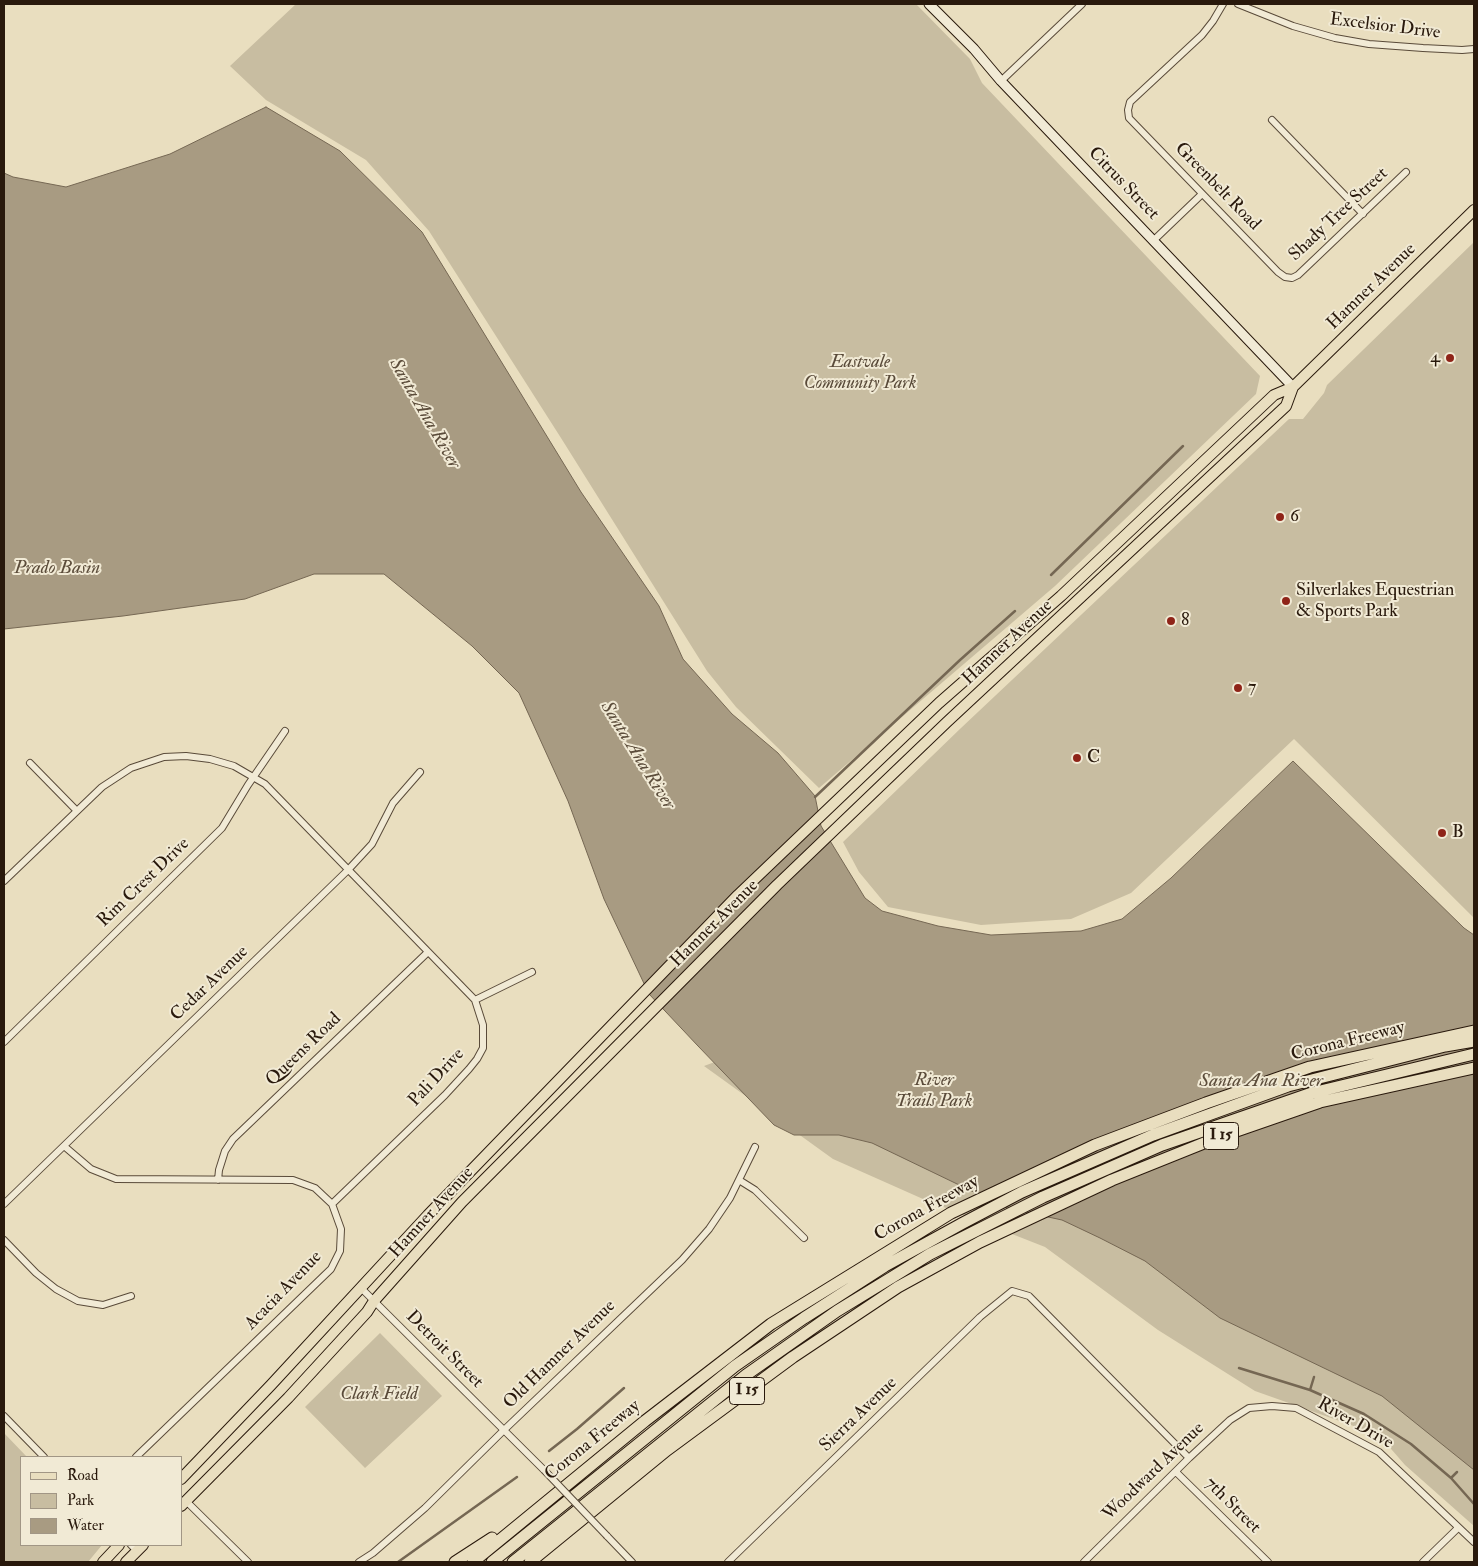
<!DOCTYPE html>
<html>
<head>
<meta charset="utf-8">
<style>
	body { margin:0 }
	#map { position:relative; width:1478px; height:1566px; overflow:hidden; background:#e9debf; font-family:"IM FELL Double Pica",serif }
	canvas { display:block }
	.frame { position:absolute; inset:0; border:5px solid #29190c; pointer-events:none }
	.legend { position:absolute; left:20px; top:1456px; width:162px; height:90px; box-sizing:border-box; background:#f1ead5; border:1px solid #a19685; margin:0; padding:6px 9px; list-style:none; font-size:15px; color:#29190c }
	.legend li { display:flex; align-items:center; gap:10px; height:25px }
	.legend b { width:25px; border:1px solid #a19685 }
</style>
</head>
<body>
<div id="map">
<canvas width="1478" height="1566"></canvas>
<div class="frame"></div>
<ul class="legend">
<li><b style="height:6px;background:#e9debf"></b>Road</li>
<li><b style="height:14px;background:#c8bda1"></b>Park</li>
<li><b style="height:14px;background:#a89b82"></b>Water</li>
</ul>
</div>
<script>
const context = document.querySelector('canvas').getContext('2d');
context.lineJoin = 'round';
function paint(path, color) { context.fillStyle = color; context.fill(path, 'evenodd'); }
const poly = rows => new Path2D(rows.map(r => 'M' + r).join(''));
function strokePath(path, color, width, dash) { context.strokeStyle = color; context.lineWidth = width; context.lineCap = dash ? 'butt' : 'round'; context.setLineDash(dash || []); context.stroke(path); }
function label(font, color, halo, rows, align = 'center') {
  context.font = font + ' "IM FELL Double Pica",serif'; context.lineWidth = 4; context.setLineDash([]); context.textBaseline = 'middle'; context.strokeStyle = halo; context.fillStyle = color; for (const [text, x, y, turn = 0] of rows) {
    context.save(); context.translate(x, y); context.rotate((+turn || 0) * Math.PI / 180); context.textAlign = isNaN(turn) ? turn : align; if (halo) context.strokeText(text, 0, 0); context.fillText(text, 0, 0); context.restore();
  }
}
paint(poly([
	[296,4,916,4,970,59,982,83,1260,376,1256,394,1055,586,819,788,736,707,707,671,561,438,429,231,366,160,266,100,230,66],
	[1474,242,1474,918,1294,739,1131,893,1071,919,981,925,888,907,859,872,843,842,961,728,1289,419,1303,419,1324,393,1327,385],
	[939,979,1474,1430,1474,1526,1405,1465,1379,1435,1255,1391,1158,1330,1045,1247,923,1199,833,1159,704,1066],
	[380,1333,442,1396,365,1468,305,1407],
	[4,1433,27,1457,21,1457,21,1545,102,1545,88,1562,4,1562]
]), '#c8bda1');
const water = poly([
	[266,107,340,151,422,232,581,492,659,606,683,659,732,714,778,753,815,796,821,826,865,898,882,911,938,926,991,935,1081,931,1122,919,1171,878,1293,761,1464,928,1474,935,1474,1470,1382,1396,1220,1318,1145,1261,1100,1238,1062,1220,1007,1208,872,1143,839,1135,794,1135,774,1125,698,1046,649,994,604,899,568,801,519,693,472,646,384,574,314,574,245,599,123,616,4,629,4,173,13,177,66,187,170,154,266,107]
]);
paint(water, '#a89b82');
strokePath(water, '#756753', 1);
strokePath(poly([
	[1051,575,1183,446],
	[815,797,960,660,1015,611],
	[1239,1368,1310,1390,1314,1377],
	[1310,1390,1364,1414,1411,1444,1451,1478],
	[549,1451,577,1429,624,1388],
	[1457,1472,1451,1478,1474,1504],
	[398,1562,517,1477]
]), '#756753', 2.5);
const street = poly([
	[1223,4,1213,21,1202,35,1130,102,1128,110,1129,118,1278,272,1285,277,1292,278,1298,275,1406,172],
	[1238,4,1293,26,1335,38,1369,44,1423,48,1462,50,1474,49],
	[1001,81,1082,4],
	[1272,120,1363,214],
	[1154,240,1202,194],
	[30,763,77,811],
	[4,881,102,787,131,768,164,757,186,756,210,759,234,766,265,784,475,1000,483,1025,483,1048,477,1059,469,1069,445,1095,332,1204],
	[475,1000,532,972],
	[4,1042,222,828,248,785,285,731],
	[64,1146,91,1169,116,1179,293,1180,315,1188,332,1204,341,1229,340,1251,331,1269,136,1457],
	[218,1180,219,1170,225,1151,233,1139,428,952],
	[739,1180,755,1190,804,1238],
	[4,1204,348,870,372,844,393,803,420,772],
	[4,1240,36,1273,56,1289,78,1301,103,1305,131,1296],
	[361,1288,544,1470],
	[4,1416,44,1457],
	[1176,1472,1268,1562],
	[186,1501,248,1562],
	[607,1536,632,1562],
	[131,1545,137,1551],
	[359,1562,373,1553,425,1508,504,1430,682,1260,709,1229,730,1198,755,1147],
	[728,1562,980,1317,1012,1291,1029,1296,1189,1458],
	[1084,1562,1189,1458,1230,1420,1249,1408,1272,1406,1296,1408,1379,1452,1474,1542],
	[1423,1562,1458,1528]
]);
const secondary = poly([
	[929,4,974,49,1001,81,1293,387]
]);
const primary = poly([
	[181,1479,271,1385,428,1215,738,895,939,703,1061,596,1274,395,1293,387,1474,210],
	[181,1506,288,1398,367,1312,374,1301,462,1202,644,1019,777,885,947,722,1286,406,1293,387],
	[103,1562,119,1545],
	[126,1562,143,1545]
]);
const highway = poly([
	[455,1562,492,1538],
	[473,1562,645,1421,771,1324,951,1213,1095,1145,1206,1103,1310,1067,1474,1031],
	[492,1562,735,1366,804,1318,885,1266,963,1223,1022,1192,1153,1135,1288,1086,1445,1046,1474,1041],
	[513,1562,746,1375,837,1311,930,1254,1043,1197,1162,1145,1312,1093,1474,1054],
	[530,1562,667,1450,793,1357,898,1287,980,1242,1112,1180,1219,1137,1320,1102,1474,1068]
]);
strokePath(street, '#594a39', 8);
strokePath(secondary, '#29190c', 11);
strokePath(primary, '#29190c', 12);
strokePath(highway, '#29190c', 13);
strokePath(street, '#f1ead5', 6);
strokePath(secondary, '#f1ead5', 9);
strokePath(primary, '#e9debf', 10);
strokePath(highway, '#e9debf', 11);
const streetBridge = poly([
	[544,1470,607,1536]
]);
strokePath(streetBridge, '#594a39', 8, []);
strokePath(streetBridge, '#f1ead5', 6);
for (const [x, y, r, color] of [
	[1450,358,5,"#8f2418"],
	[1280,517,5,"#8f2418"],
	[1286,601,5,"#8f2418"],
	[1171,621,5,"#8f2418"],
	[1238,688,5,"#8f2418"],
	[1077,758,5,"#8f2418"],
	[1442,833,5,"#8f2418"]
]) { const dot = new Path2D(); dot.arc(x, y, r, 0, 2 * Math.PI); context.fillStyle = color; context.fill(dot); strokePath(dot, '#f1ead5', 2); }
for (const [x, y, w] of [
	[1221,1136,35],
	[747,1391,35]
]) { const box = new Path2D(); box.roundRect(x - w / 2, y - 13.5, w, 27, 4); context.fillStyle = '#f1ead5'; context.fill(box); strokePath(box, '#29190c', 1); }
label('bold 16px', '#29190c', null, [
	["I 15",1221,1136],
	["I 15",747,1391]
]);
label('18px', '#29190c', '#f1ead5', [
	["Excelsior Drive",1385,27,7],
	["Citrus Street",1123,184,46],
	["Greenbelt Road",1217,187,46],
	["Shady Tree Street",1339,215,-43],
	["Hamner Avenue",1372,287,-44],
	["Hamner Avenue",1008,643,-43],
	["Rim Crest Drive",144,883,-44],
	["Hamner Avenue",715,924,-45],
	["Cedar Avenue",210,984,-44],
	["Corona Freeway",1348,1042,-14],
	["Queens Road",304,1050,-44],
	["Pali Drive",437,1078,-47],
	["Corona Freeway",927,1209,-29],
	["Hamner Avenue",432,1213,-48],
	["Acacia Avenue",284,1291,-46],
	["Detroit Street",444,1350,45],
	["Old Hamner Avenue",560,1355,-44],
	["Sierra Avenue",859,1415,-44],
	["River Drive",1355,1424,30],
	["Corona Freeway",593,1441,-39],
	["Woodward Avenue",1154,1472,-44],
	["7th Street",1232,1506,45]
]);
label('18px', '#29190c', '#f1ead5', [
	["4",1440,358,"right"],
	["6",1290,517],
	["Silverlakes Equestrian",1296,591],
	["& Sports Park",1296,612],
	["8",1181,621],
	["7",1248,688],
	["C",1087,758],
	["B",1452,833]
], 'left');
label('italic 18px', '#594a39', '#f1ead5', [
	["Eastvale",860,363],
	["Community Park",860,384],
	["River",934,1081],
	["Trails Park",934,1102],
	["Clark Field",379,1395]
]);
label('italic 19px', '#5c4d3b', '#f1ead5', [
	["Santa Ana River",424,414,60],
	["Prado Basin",57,569],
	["Santa Ana River",637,756,58],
	["Santa Ana River",1261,1082]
]);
</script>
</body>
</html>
